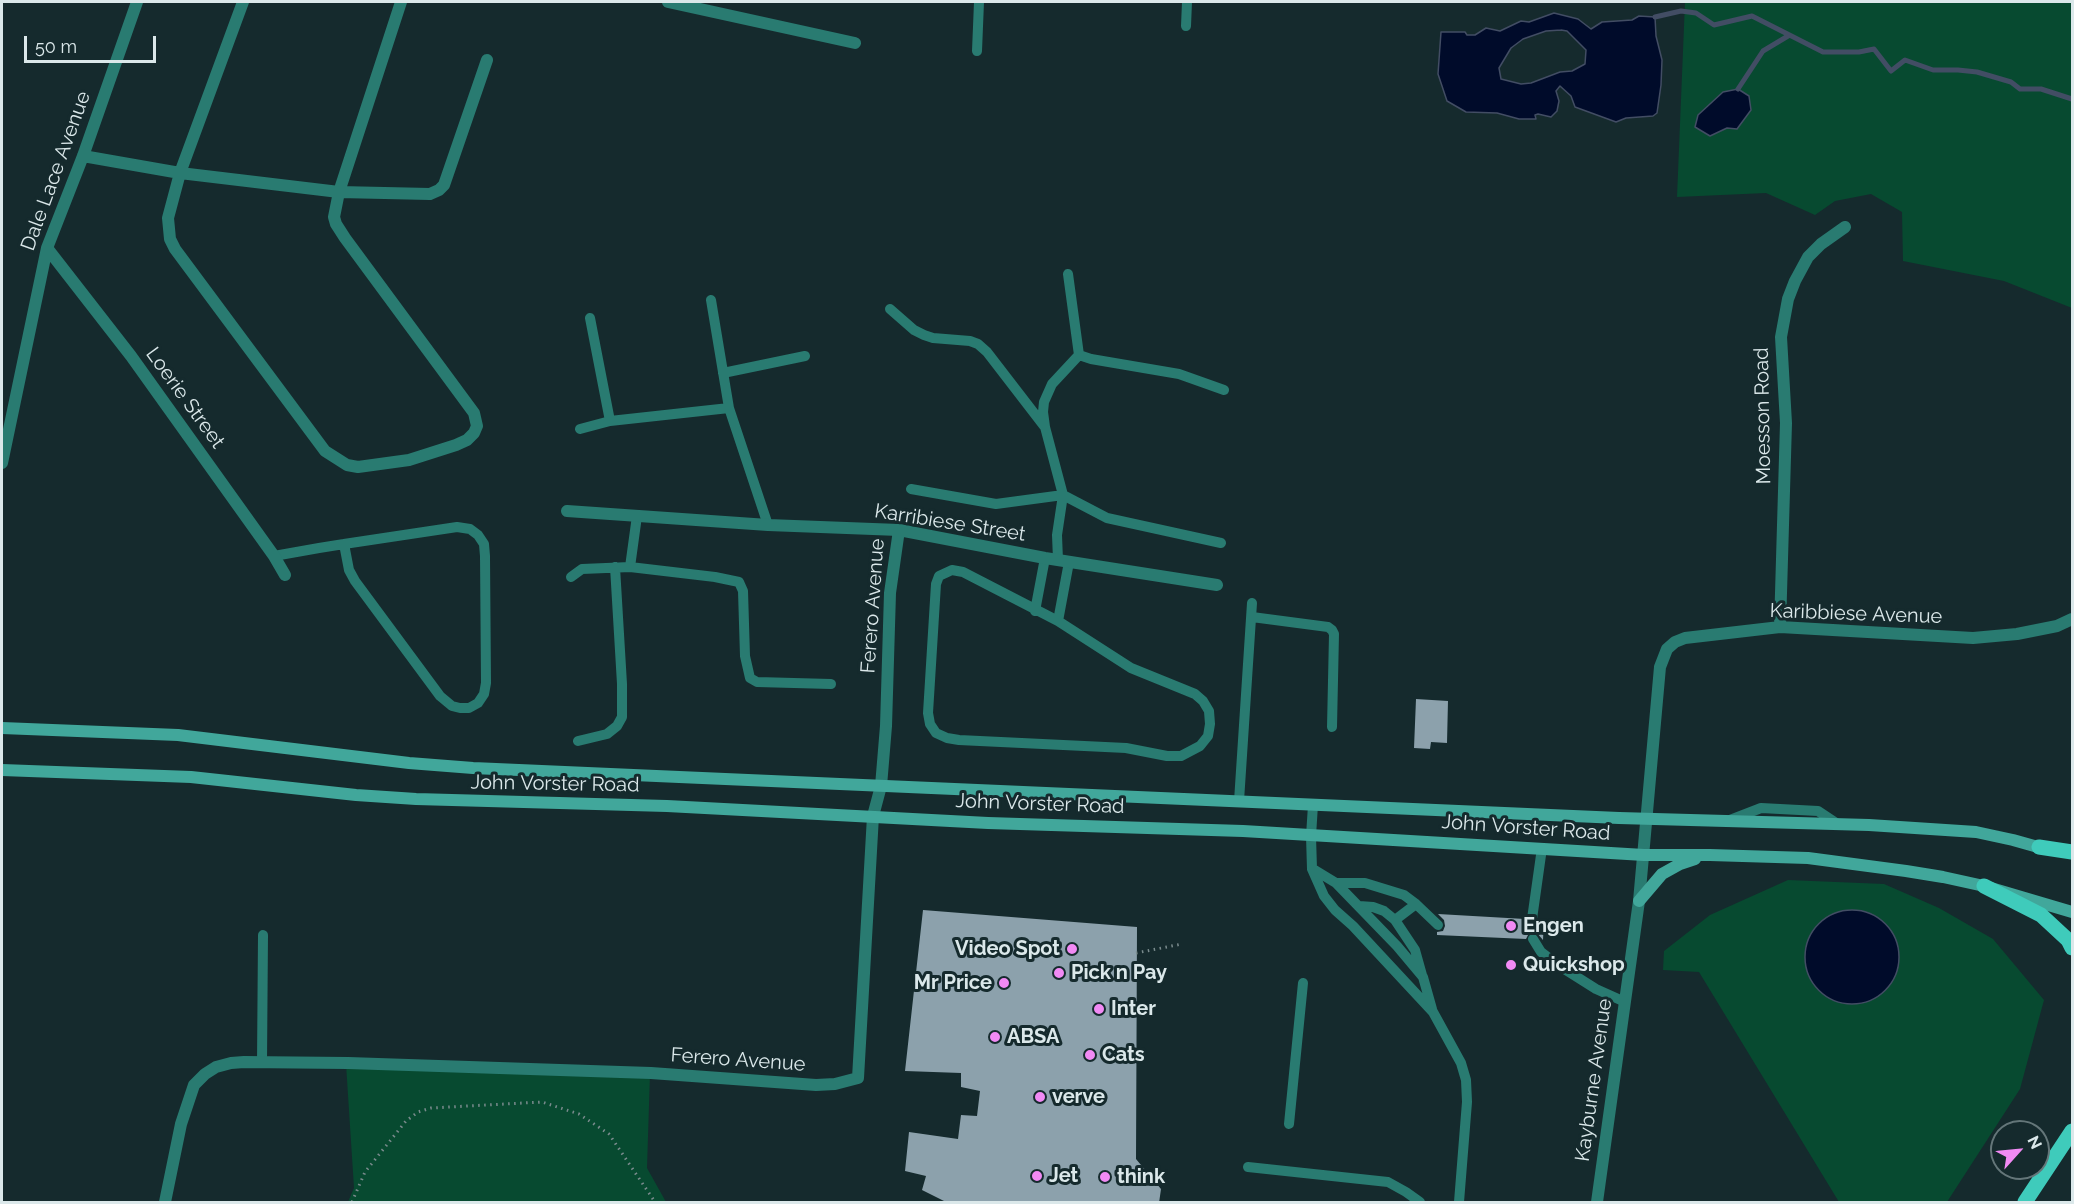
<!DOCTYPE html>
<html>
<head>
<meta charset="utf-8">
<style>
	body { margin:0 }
	#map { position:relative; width:2074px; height:1204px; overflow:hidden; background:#152a2d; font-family:Raleway,sans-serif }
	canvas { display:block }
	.frame { position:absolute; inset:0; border:3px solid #dbe8ea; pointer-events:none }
	.north { position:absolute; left:1990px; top:1120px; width:60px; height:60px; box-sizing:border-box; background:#152a2d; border:2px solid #647679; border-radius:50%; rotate:63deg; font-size:16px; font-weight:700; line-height:24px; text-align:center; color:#dbe8ea }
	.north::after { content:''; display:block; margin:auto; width:21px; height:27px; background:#f18af4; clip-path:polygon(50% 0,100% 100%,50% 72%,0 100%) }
	.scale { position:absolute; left:24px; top:36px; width:132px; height:27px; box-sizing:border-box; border:3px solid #dbe8ea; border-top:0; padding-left:8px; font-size:18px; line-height:21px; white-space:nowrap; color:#dbe8ea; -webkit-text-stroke:4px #152a2d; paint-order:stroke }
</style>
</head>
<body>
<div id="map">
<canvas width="2074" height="1204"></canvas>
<div class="frame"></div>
<div class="north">N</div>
<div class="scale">50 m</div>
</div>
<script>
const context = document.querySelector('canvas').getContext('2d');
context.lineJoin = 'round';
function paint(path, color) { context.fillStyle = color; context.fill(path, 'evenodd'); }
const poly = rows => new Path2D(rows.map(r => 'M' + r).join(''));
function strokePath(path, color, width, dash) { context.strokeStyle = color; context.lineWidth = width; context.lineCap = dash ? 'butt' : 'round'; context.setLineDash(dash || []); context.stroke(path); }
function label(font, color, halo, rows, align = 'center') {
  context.font = font + ' Raleway,sans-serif'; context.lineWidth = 6; context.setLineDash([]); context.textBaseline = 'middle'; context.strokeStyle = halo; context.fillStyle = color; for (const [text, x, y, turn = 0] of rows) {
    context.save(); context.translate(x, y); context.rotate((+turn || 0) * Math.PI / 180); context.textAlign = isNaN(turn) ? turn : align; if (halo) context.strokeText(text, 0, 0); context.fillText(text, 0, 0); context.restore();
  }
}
paint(poly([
	[1685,2,2072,2,2072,308,2004,281,1903,261,1902,212,1871,194,1835,201,1815,215,1766,193,1677,197],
	[1788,880,1884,884,1939,908,1993,939,2044,1000,2020,1089,1947,1202,1839,1202,1699,972,1663,970,1664,951,1710,915],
	[346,1064,650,1074,647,1168,666,1202,348,1202,354,1188]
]), '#074a30');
const water = poly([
	[1554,13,1578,19,1591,29,1602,22,1632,20,1639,16,1655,17,1656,36,1662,60,1661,85,1657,113,1653,116,1626,118,1616,122,1575,107,1571,96,1560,86,1556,91,1559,101,1557,111,1551,117,1538,114,1535,115,1536,119,1519,119,1497,113,1466,112,1447,101,1438,74,1441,32,1465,32,1467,35,1475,35,1486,28,1500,31,1521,21,1529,22,1554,13],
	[1561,30,1567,31,1586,50,1585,64,1572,71,1560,72,1531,83,1521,84,1501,79,1499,68,1511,48,1523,39,1546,31,1561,30],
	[1738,89,1749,96,1751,110,1737,129,1727,128,1710,136,1695,127,1698,115,1723,92,1738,89],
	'1805 957a47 47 0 1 1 94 0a47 47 0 1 1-94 0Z'
]);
paint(water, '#000b2a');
strokePath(water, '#424d64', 1.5);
strokePath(poly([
	[1655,17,1681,11,1696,13,1714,25,1752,16,1823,52,1859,52,1874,49,1891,71,1905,60,1933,70,1958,70,1977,72,2011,82,2020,89,2041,89,2072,99],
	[1738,89,1763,51,1788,36]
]), '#424d64', 5);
paint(poly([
	[1416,699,1448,701,1447,743,1431,742,1430,749,1414,748],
	[923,910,1137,927,1136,1159,1161,1189,1159,1203,948,1203,922,1190,926,1176,905,1171,909,1132,958,1139,961,1115,977,1116,980,1091,961,1087,961,1073,905,1071],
	[1438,914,1525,919,1527,924,1532,926,1537,924,1540,919,1544,919,1543,940,1537,933,1533,932,1529,933,1526,939,1437,935,1437,932,1443,931,1445,926,1444,920]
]), '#8ca1ac');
strokePath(poly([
	[1136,953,1182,944],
	[352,1202,365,1172,406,1121,418,1112,431,1108,542,1102,579,1114,609,1134,655,1202]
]), '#7a8b8d', 3, [1.5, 4.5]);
strokePath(poly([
	[1186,26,1187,2],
	[977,51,979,2],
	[1068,274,1079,355,1091,359,1179,374,1224,390],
	[711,300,729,408,768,525],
	[890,309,914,330,924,335,933,338,970,341,978,344,987,352,1044,426],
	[590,318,610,421],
	[723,373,805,356],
	[580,429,610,421,729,408],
	[911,489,996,504,1063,495,1107,518,1221,543],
	[274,556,319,548,344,544,457,527,470,529,478,535,484,544,485,556,486,683,484,694,478,703,469,708,460,708,452,706,440,696,355,581,349,570,344,544],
	[1058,560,1057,535,1063,495,1045,427,1043,412,1044,402,1052,384,1079,355],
	[630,567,637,516],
	[952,570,963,572,1058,621,1131,668,1195,694,1203,701,1209,711,1210,724,1208,736,1200,746,1181,756,1167,756,1126,748,959,740,947,738,936,733,930,724,928,713,936,584,939,576,952,570],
	[571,577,582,569,630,567,715,577,739,582,743,591,745,656,750,678,757,682,831,684],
	[1035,611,1045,558],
	[1252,617,1328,627,1332,630,1334,634,1332,727],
	[1058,621,1069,562],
	[578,741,607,734,617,726,622,717,622,684,615,567],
	[1239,801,1252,603],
	[1313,805,1311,836,1312,869,1324,896,1335,910,1353,926,1433,1012,1461,1063,1466,1080,1467,1102,1459,1202],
	[1730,820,1761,808,1818,811,1836,823],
	[1313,869,1336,883,1397,946,1423,977,1432,1009],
	[1336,883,1365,883,1404,895,1416,904,1438,925],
	[1359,906,1373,907,1384,911,1395,920,1415,950,1422,975],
	[1532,919,1542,848],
	[1395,920,1416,904],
	[1533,939,1541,952,1558,965,1596,989,1625,1002],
	[262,1062,263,935],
	[1289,1124,1303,983],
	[1248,1167,1388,1182,1406,1192,1420,1202]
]), '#297b71', 10);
strokePath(poly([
	[243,2,180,173,168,218,170,239,175,249,325,451,347,465,358,467,409,460,456,445,467,440,474,433,477,426,474,413,345,238,336,224,334,217,339,192,401,2],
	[668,2,855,43],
	[83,156,180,173,339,192,430,194,439,190,444,185,487,60],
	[47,248,131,356,274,556,285,575],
	[2,463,47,248,83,156,137,2],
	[567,511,768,525,899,530,1045,558,1217,585],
	[1780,627,1786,423,1781,337,1788,299,1795,281,1808,257,1821,244,1845,227],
	[165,1202,181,1124,194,1085,205,1074,216,1067,231,1063,244,1062,348,1063,651,1073,816,1085,835,1084,858,1078,873,816,881,786,886,726,890,593,899,530],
	[1597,1202,1639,901,1660,667,1667,649,1675,642,1685,638,1780,627,1973,638,2017,634,2057,626,2072,619]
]), '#297b71', 12);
strokePath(poly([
	[2,728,178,735,409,763,473,768,1619,818,1869,825,1976,832,2013,840,2045,849],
	[2,770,191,777,356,795,416,799,667,806,988,823,1243,831,1644,855,1710,855,1808,858,1906,871,1943,877,1984,886,2072,912],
	[1639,901,1662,874,1680,864,1695,859]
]), '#41a79b', 12);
strokePath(poly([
	[2039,847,2072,852],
	[1984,886,2041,915,2068,940,2072,948],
	[2025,1202,2072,1131]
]), '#3fcbbb', 15);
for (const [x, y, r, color] of [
	[1511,926,6,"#f18af4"],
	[1072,949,6,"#f18af4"],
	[1511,965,6,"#f18af4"],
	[1059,973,6,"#f18af4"],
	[1004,983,6,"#f18af4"],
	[1099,1009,6,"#f18af4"],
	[995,1037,6,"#f18af4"],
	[1090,1055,6,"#f18af4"],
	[1040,1097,6,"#f18af4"],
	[1037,1176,6,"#f18af4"],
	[1105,1177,6,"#f18af4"]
]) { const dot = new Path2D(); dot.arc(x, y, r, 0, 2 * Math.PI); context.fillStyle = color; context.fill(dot); strokePath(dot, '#152a2d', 2); }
label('20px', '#dbe8ea', '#152a2d', [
	["Dale Lace Avenue",56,171,-70],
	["Loerie Street",185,398,54],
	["Moesson Road",1763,416,-91],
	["Karribiese Street",950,523,9],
	["Ferero Avenue",873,606,-86],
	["Karibbiese Avenue",1856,614,2],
	["John Vorster Road",555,784,1],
	["John Vorster Road",1040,804,2],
	["John Vorster Road",1526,828,4],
	["Ferero Avenue",738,1060,4],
	["Kayburne Avenue",1594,1080,-82]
]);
label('bold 20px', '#dbe8ea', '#152a2d', [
	["Engen",1523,926],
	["Video Spot",1060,949,"right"],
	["Quickshop",1523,965],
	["Pick n Pay",1071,973],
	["Mr Price",992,983,"right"],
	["Inter",1111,1009],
	["ABSA",1007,1037],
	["Cats",1102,1055],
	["verve",1052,1097],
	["Jet",1049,1176],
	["think",1117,1177]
], 'left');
</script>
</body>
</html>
